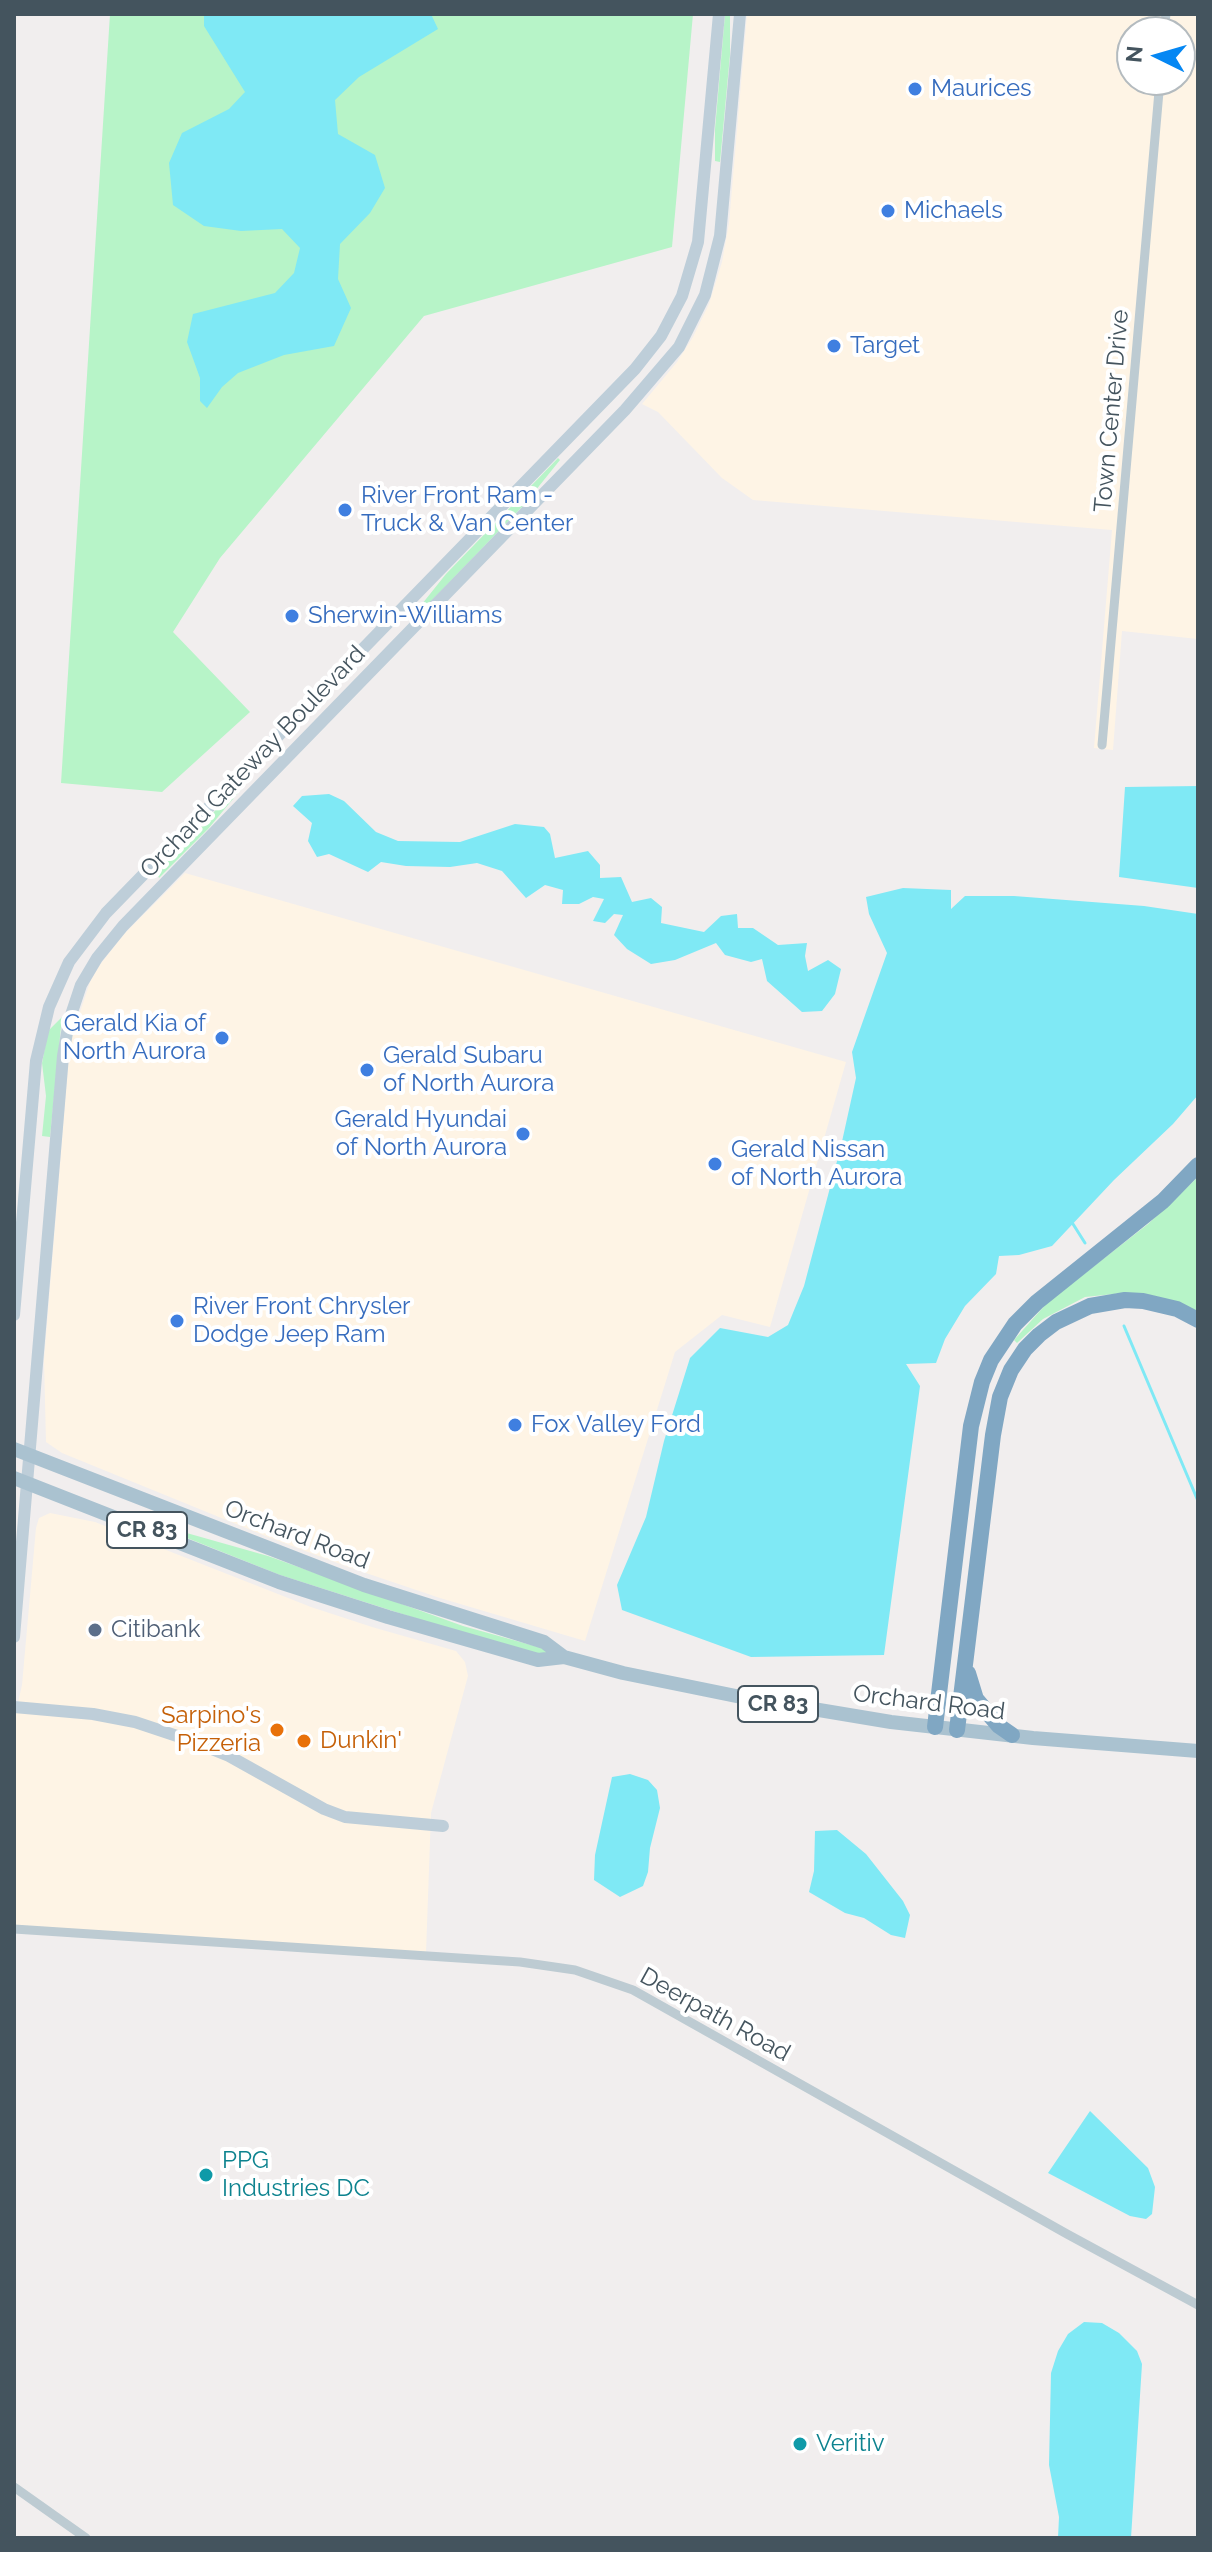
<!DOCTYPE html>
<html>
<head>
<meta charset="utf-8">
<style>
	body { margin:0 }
	#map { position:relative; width:1212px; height:2552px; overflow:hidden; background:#f1eeee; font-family:Raleway,sans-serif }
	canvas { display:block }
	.frame { position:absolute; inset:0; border:16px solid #44545e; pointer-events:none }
	.north { position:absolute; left:1116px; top:16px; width:80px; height:80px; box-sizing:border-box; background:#fff; border:2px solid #b4bbbf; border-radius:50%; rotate:275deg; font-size:22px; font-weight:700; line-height:32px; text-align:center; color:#44545e }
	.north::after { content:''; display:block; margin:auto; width:28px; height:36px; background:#0587f3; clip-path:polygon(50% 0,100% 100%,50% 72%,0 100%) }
</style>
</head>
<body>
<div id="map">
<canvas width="1212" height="2552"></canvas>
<div class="frame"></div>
<div class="north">N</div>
</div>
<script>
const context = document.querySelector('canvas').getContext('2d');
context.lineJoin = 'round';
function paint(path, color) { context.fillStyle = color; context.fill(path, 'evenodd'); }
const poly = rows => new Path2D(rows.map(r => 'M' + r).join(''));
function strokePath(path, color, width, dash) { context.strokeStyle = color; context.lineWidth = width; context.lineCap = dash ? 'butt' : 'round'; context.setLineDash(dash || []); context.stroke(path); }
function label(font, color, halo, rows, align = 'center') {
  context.font = font + ' Raleway,sans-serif'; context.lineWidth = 8; context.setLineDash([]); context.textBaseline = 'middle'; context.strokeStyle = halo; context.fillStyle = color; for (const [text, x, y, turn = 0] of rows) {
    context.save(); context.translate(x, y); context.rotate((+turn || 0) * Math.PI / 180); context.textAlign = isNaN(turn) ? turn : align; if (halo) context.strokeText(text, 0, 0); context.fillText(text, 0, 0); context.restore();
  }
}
paint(poly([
	[747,14,1198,14,1198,639,1122,631,1113,750,1094,748,1112,530,753,500,722,478,658,412,642,404,677,362,693,337,709,304,722,262,729,223],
	[1132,32,1180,32,1180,80,1132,80],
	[185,873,846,1062,770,1327,722,1315,675,1352,585,1641,440,1598,348,1567,268,1537,62,1453,46,1442,44,1360,70,1042,90,982,99,966,125,933],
	[50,1513,95,1522,311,1607,372,1627,456,1651,465,1662,468,1676,431,1813,426,1953,14,1925,14,1720,22,1685,36,1528,39,1518]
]), '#fef4e5');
paint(poly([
	[110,14,693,14,672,247,424,316,220,558,173,632,250,712,162,792,61,783],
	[725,14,730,14,730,55,720,162,715,161,715,129],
	[558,458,560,460,523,506,412,621,410,619,446,574],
	[251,774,253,775,208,829,159,878,156,871],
	[62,1017,50,1137,42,1136,46,1096,42,1063,48,1031],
	[1198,1177,1198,1312,1178,1302,1150,1295,1124,1293,1085,1297,1043,1319,1017,1343,1014,1340,1048,1302,1148,1224],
	[169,1528,268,1556,463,1626,549,1650,547,1656,443,1627,280,1575,167,1530]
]), '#b7f4c8');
paint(poly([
	[204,14,431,14,438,29,359,77,335,100,338,134,375,155,385,188,370,213,340,244,338,279,351,308,334,346,284,355,238,373,222,387,207,408,200,401,200,378,187,342,193,314,275,293,294,273,300,248,282,229,241,231,204,226,173,205,169,163,182,133,229,109,245,92,204,26],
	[1198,786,1198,888,1119,877,1125,787],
	[329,794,344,801,376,832,398,841,460,842,515,824,544,827,550,834,555,858,588,851,600,865,600,878,621,877,632,902,651,898,662,907,661,923,704,932,721,916,737,914,738,928,753,928,778,945,807,943,805,956,808,971,828,960,841,969,835,994,822,1011,802,1012,767,981,762,959,751,962,725,955,716,943,675,960,651,964,627,949,614,935,623,915,614,914,605,923,593,921,604,899,593,897,579,904,562,904,563,890,545,885,526,898,502,871,477,863,450,867,406,866,381,862,368,872,329,854,317,857,308,841,312,823,293,806,302,796],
	[903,888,951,890,951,909,965,896,1014,896,1144,906,1198,914,1198,1095,1173,1124,1114,1180,1052,1246,1019,1255,999,1256,996,1274,965,1306,945,1339,936,1363,906,1364,920,1386,884,1655,751,1657,622,1610,617,1585,646,1517,664,1441,690,1358,720,1328,768,1337,788,1325,804,1286,841,1146,856,1078,852,1052,887,953,869,914,866,897],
	[630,1774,648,1780,657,1790,660,1808,650,1848,648,1872,643,1886,620,1897,594,1880,595,1855,612,1777],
	[837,1830,866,1854,903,1901,910,1915,905,1938,891,1935,864,1918,845,1913,809,1892,814,1871,815,1831],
	[1090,2111,1148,2168,1155,2187,1152,2214,1146,2219,1130,2216,1048,2173],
	[1084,2322,1102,2323,1119,2333,1137,2351,1142,2364,1131,2538,1058,2538,1059,2517,1049,2465,1051,2373,1058,2351,1068,2334]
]), '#7fe9f5');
strokePath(poly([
	[1073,1224,1085,1243],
	[1124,1326,1198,1501]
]), '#7fe9f5', 3);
strokePath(poly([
	[1164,32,1166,14],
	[1102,745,1160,80],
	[14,1929,520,1962,575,1970,633,1990,1067,2234,1198,2305],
	[14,2487,86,2538]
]), '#bdcbd2', 9);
strokePath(poly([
	[14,1315,36,1061,49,1007,69,962,106,913,635,369,661,336,682,296,698,242,719,14],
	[14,1637,63,1056,69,1021,81,985,97,958,123,926,625,410,679,347,705,295,720,236,740,14],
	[14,1707,93,1714,135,1722,192,1741,229,1756,324,1809,345,1817,443,1826]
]), '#beced9', 12);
strokePath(poly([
	[14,1449,364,1585,544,1642,564,1657],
	[14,1478,279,1582,388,1617,538,1660,564,1657,623,1673,741,1697,891,1722,1033,1738,1198,1751]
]), '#aac2d0', 14);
strokePath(poly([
	[968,1673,976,1699,999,1726,1012,1735],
	[935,1727,971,1426,982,1382,991,1360,1015,1324,1037,1302,1163,1201,1198,1165],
	[957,1730,993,1435,1000,1397,1011,1370,1025,1349,1039,1335,1056,1322,1090,1306,1125,1300,1143,1301,1177,1309,1198,1320]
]), '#80a7c3', 16);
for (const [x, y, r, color] of [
	[915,89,8,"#3f7fe0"],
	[888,211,8,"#3f7fe0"],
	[834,346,8,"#3f7fe0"],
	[345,510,8,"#3f7fe0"],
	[292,616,8,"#3f7fe0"],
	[222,1038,8,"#3f7fe0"],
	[367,1070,8,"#3f7fe0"],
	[523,1134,8,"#3f7fe0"],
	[715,1164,8,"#3f7fe0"],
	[177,1321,8,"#3f7fe0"],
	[515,1425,8,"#3f7fe0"],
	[95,1630,8,"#5c6f8a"],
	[277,1730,8,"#e8710a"],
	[304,1741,8,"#e8710a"],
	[206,2175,8,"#0f9aa8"],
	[800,2444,8,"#0f9aa8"]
]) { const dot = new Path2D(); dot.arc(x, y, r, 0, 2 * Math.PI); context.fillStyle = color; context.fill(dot); strokePath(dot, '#fff', 3); }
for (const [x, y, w] of [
	[147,1530,80],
	[778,1704,80]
]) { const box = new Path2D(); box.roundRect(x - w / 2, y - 18, w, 36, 6); context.fillStyle = '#fff'; context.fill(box); strokePath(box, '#44545e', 2); }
label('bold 22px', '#44545e', null, [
	["CR 83",147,1530],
	["CR 83",778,1704]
]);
label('24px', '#366cbe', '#fff', [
	["Maurices",931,89],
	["Michaels",904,211],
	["Target",850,346],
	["River Front Ram -",361,496],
	["Truck & Van Center",361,524],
	["Sherwin-Williams",308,616],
	["Gerald Kia of",206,1024,"right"],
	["North Aurora",206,1052,"right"],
	["Gerald Subaru",383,1056],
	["of North Aurora",383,1084],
	["Gerald Hyundai",507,1120,"right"],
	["of North Aurora",507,1148,"right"],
	["Gerald Nissan",731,1150],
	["of North Aurora",731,1178],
	["River Front Chrysler",193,1307],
	["Dodge Jeep Ram",193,1335],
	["Fox Valley Ford",531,1425]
], 'left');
label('24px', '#44545e', '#fff', [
	["Town Center Drive",1112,411,-85],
	["Orchard Gateway Boulevard",253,762,-46],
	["Orchard Road",297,1535,21],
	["Orchard Road",929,1703,7],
	["Deerpath Road",715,2015,29]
]);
label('24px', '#4e5e75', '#fff', [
	["Citibank",111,1630]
], 'left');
label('24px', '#c56008', '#fff', [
	["Sarpino's",261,1716],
	["Pizzeria",261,1744],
	["Dunkin'",320,1741,"left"]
], 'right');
label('24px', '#0d838f', '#fff', [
	["PPG",222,2161],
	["Industries DC",222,2189],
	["Veritiv",816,2444]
], 'left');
</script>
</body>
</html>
